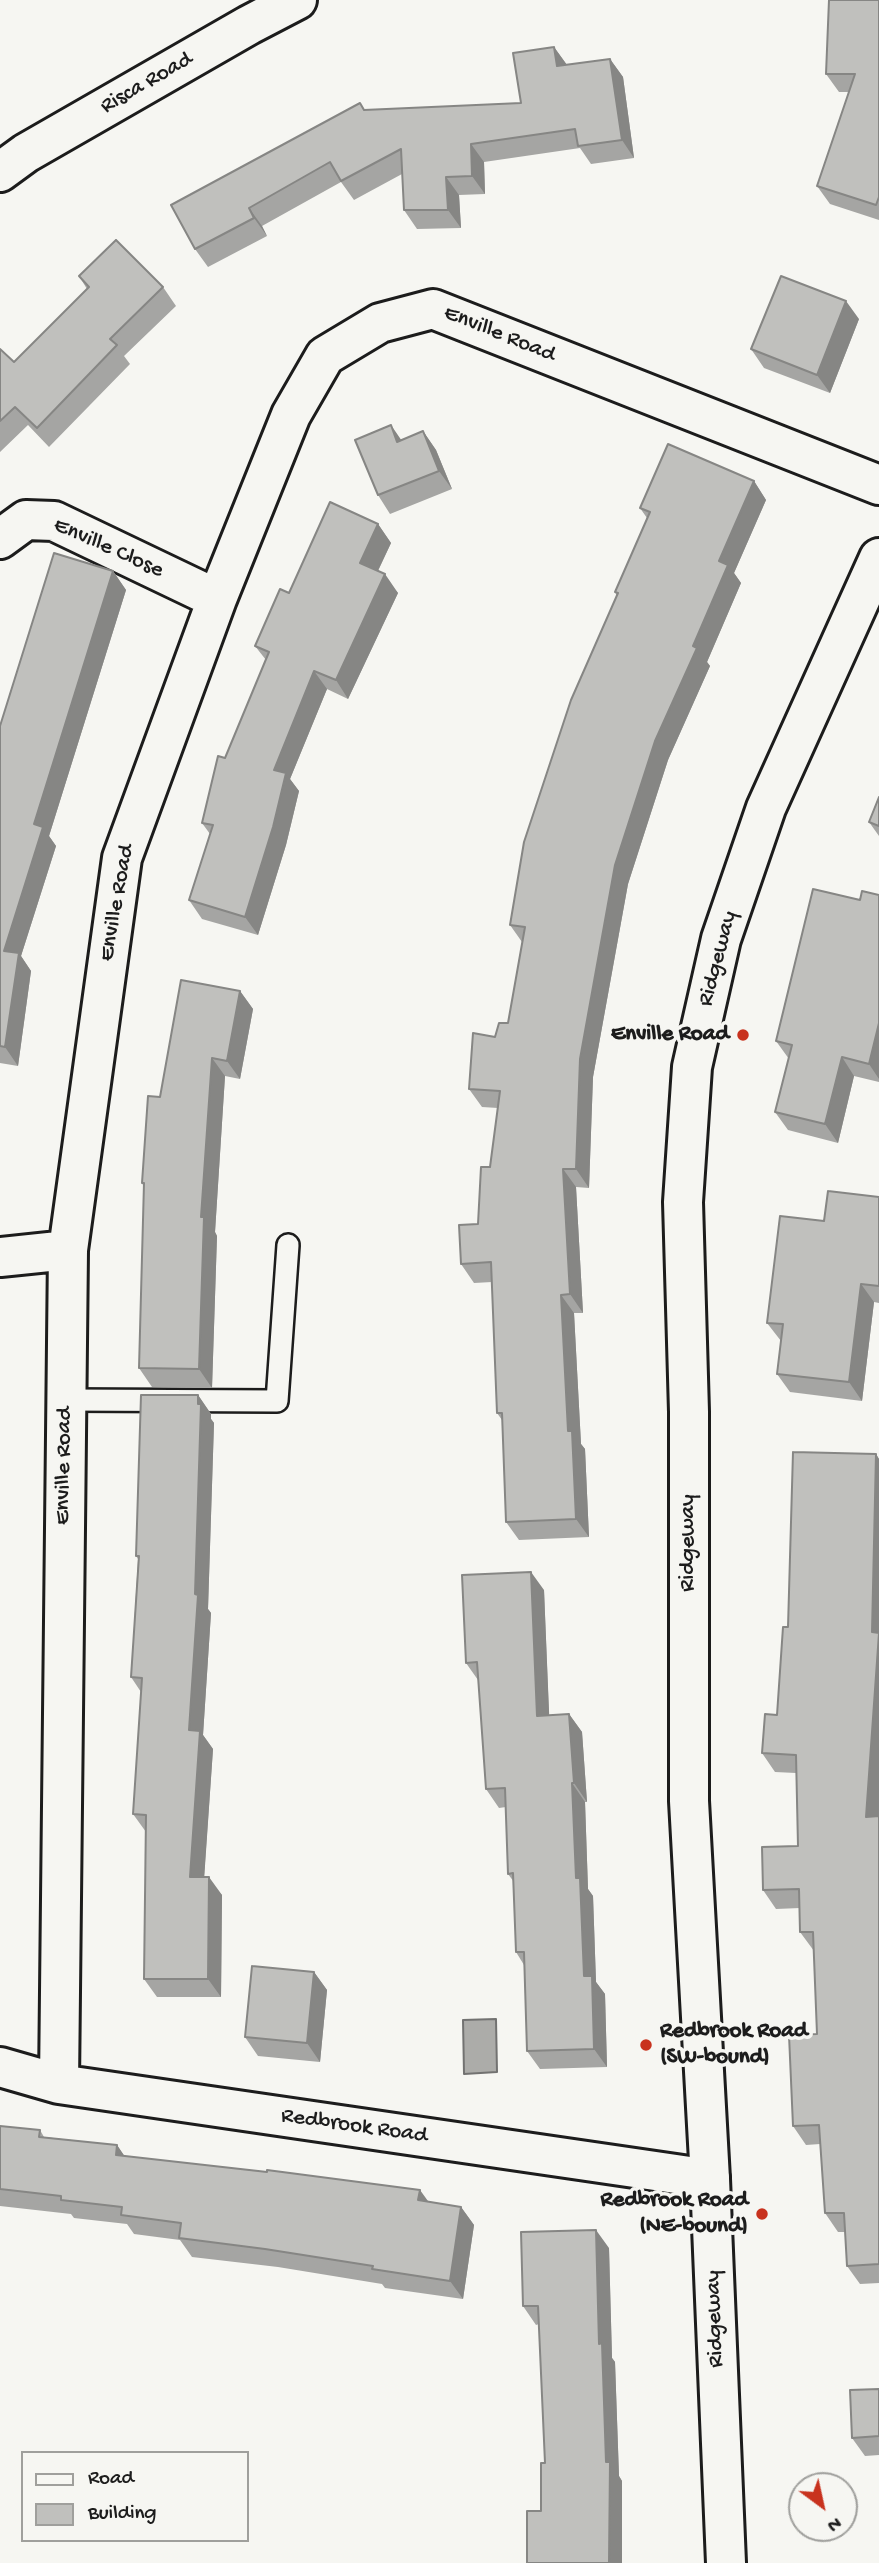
<!DOCTYPE html>
<html>
<head>
<meta charset="utf-8">
<style>
	body { margin:0 }
	#map { position:relative; width:879px; height:2563px; overflow:hidden; background:#f6f6f2; font-family:"Gochi Hand",sans-serif }
	canvas { display:block }
	.legend { position:absolute; left:21px; top:2451px; width:228px; height:91px; box-sizing:border-box; background:#f6f6f2; border:2px solid #9f9f9c; margin:0; padding:9px 12px; list-style:none; font-size:21px; color:#1c1c1c }
	.legend li { display:flex; align-items:center; gap:14px; height:35px }
	.legend b { width:35px; border:2px solid #9f9f9c }
	.north { position:absolute; left:788px; top:2472px; width:70px; height:70px; box-sizing:border-box; background:#f6f6f2; border:2px solid #9f9f9c; border-radius:50%; rotate:147deg; font-size:19px; font-weight:700; line-height:28px; text-align:center; color:#1c1c1c }
	.north::after { content:''; display:block; margin:auto; width:24px; height:32px; background:#c8321e; clip-path:polygon(50% 0,100% 100%,50% 72%,0 100%) }
</style>
</head>
<body>
<div id="map">
<canvas width="879" height="2563"></canvas>
<ul class="legend">
<li><b style="height:9px;background:#f6f6f2"></b>Road</li>
<li><b style="height:19px;background:#c0c0bd"></b>Building</li>
</ul>
<div class="north">N</div>
</div>
<script>
const context = document.querySelector('canvas').getContext('2d');
context.lineJoin = 'round';
function paint(path, color) { context.fillStyle = color; context.fill(path, 'evenodd'); }
const poly = rows => new Path2D(rows.map(r => 'M' + r).join(''));
function strokePath(path, color, width, dash) { context.strokeStyle = color; context.lineWidth = width; context.lineCap = dash ? 'butt' : 'round'; context.setLineDash(dash || []); context.stroke(path); }
function label(font, color, halo, rows, align = 'center') {
  context.font = font + ' "Gochi Hand",sans-serif'; context.lineWidth = 7; context.setLineDash([]); context.textBaseline = 'middle'; context.strokeStyle = halo; context.fillStyle = color; for (const [text, x, y, turn = 0] of rows) {
    context.save(); context.translate(x, y); context.rotate((+turn || 0) * Math.PI / 180); context.textAlign = isNaN(turn) ? turn : align; if (halo) context.strokeText(text, 0, 0); context.fillText(text, 0, 0); context.restore();
  }
}
const water = poly([
	[496,2019,497,2072,464,2074,463,2020,496,2019]
]);
paint(water, '#acaca9');
strokePath(water, '#727271', 2);
const lane = poly([
	[66,1400,277,1401,288,1245]
]);
const street = poly([
	[0,539,26,520,54,521,217,599],
	[0,1257,68,1250],
	[0,2067,59,2084,710,2179],
	[59,2084,68,1250,122,858,217,599,291,415,325,356,380,323,433,309,879,485]
]);
const secondary = poly([
	[0,172,26,153,249,25,297,0],
	[726,2563,710,2179,689,1801,689,1412,683,1202,692,1067,721,939,766,808,879,558]
]);
strokePath(lane, '#1c1c1c', 26);
strokePath(street, '#1c1c1c', 44);
strokePath(secondary, '#1c1c1c', 44);
strokePath(lane, '#f6f6f2', 21);
strokePath(street, '#f6f6f2', 38);
strokePath(secondary, '#f6f6f2', 38);
paint(poly([
	[879,0,879,220,830,204,817,186,849,92,839,92,826,74],
	[554,47,567,65,610,59,623,77,634,158,591,164,580,148,484,162,485,194,459,195,461,228,417,229,404,210,402,174,354,200,341,182,262,226,267,236,208,267,195,249,366,110,521,103],
	[79,276,163,287,176,306,124,356,130,364,49,447,28,425,0,452,0,349,14,362,87,289],
	[859,319,830,393,764,368,751,349],
	[423,431,436,450,452,489,390,514,378,495],
	[754,481,766,500,734,573,741,583,707,662,710,666,668,760,628,884,593,1077,589,1188,576,1187,583,1313,574,1313,581,1444,585,1449,589,1537,519,1540,506,1522,502,1420,497,1413,492,1282,474,1283,461,1264,478,1224,490,1167,498,1108,482,1107,469,1089,495,1037,508,1023,522,942,510,925,617,596,615,592,647,518,640,508],
	[378,524,391,543,378,571,398,593,348,699,327,689,290,779,299,791,286,845,258,935,202,919,189,900,210,834,202,823,225,758,266,660,255,646,289,593],
	[113,571,126,590,49,836,56,846,21,956,31,971,18,1066,0,1063,0,726],
	[879,797,879,836,869,822],
	[879,895,879,1082,854,1076,838,1143,788,1130,775,1112,789,1059,776,1041],
	[240,991,253,1009,240,1079,225,1076,215,1232,217,1236,212,1388,152,1387,139,1368,144,1187,142,1183],
	[879,1197,879,1303,874,1302,862,1401,790,1392,777,1374,781,1341,767,1323,824,1221],
	[198,1395,211,1414,211,1419,214,1423,208,1609,211,1613,203,1735,213,1749,204,1877,222,1895,221,1997,157,1997,144,1979,146,1832,133,1814,141,1692,131,1677,138,1559,136,1556],
	[876,1454,879,1459,879,2283,860,2284,847,2266,845,2232,838,2232,825,2213,820,2144,806,2145,793,2126,817,2034,814,1951,800,1932,800,1908,776,1909,763,1890,798,1846,796,1773,775,1772,762,1753,777,1715,788,1627],
	[544,1590,549,1715,569,1714,582,1732,587,1802,585,1802,588,1889,593,1896,596,1982,605,1994,607,2067,540,2069,527,2051,524,1965,516,1952,514,1882,508,1874,506,1807,499,1808,486,1789,478,1680,466,1663],
	[314,1972,327,1990,320,2062,258,2056,245,2037],
	[0,2126,40,2130,44,2137,117,2145,124,2156,461,2207,474,2225,463,2299,385,2288,382,2284,278,2267,192,2257,180,2240,134,2234,127,2224,74,2218,71,2214,0,2206],
	[609,2248,612,2358,615,2362,619,2476,622,2481,541,2511,545,2463,539,2324,536,2325,523,2306],
	[879,2389,879,2455,865,2456,852,2438]
]), '#a5a5a3');
paint(poly([
	[554,47,567,65,557,66],
	[610,59,623,77,634,158,622,140],
	[471,144,484,162,485,194,472,176],
	[446,177,459,195,461,228,448,210],
	[249,208,262,226,267,236,254,218],
	[846,301,859,319,830,393,817,375],
	[391,425,404,444,397,442],
	[423,431,436,450,452,489,439,471],
	[754,481,766,500,734,573,741,583,707,662,710,666,668,760,628,884,593,1077,589,1188,576,1169,580,1059,615,865,655,741,693,646,719,561],
	[378,524,391,543,373,581,360,563],
	[113,571,126,590,49,836,56,846,21,956,31,971,18,1066,5,1047,4,951,34,824],
	[385,574,398,593,348,699,336,680],
	[314,671,327,689,290,779,299,791,286,845,258,935,245,917,274,770],
	[240,991,253,1009,240,1079,227,1061],
	[879,1023,879,1079,869,1064],
	[842,1057,854,1076,838,1143,825,1124],
	[212,1058,225,1076,215,1232,217,1236,212,1388,199,1369,201,1217],
	[563,1169,576,1187,583,1313,570,1294],
	[861,1284,874,1302,862,1401,849,1382],
	[561,1295,574,1313,581,1444,585,1449,589,1537,576,1519,568,1431],
	[198,1395,211,1414,211,1419,214,1423,208,1609,211,1613,203,1735,213,1749,203,1895,190,1877,189,1730],
	[876,1454,879,1459,879,1835,866,1817],
	[531,1572,544,1590,550,1735,537,1716],
	[569,1714,582,1732,587,1802,574,1783],
	[572,1783,585,1802,588,1889,593,1896,596,1982,605,1994,607,2067,594,2049,584,1976,576,1878],
	[209,1877,222,1895,221,1997,208,1979],
	[314,1972,327,1990,320,2062,307,2043],
	[117,2145,130,2164,116,2155],
	[420,2190,433,2208,418,2200],
	[461,2207,474,2225,463,2299,450,2281],
	[596,2230,609,2248,612,2358,615,2362,619,2476,622,2481,622,2563,609,2563,606,2462,599,2344]
]), '#868684');
const building = poly([
	[829,0,879,0,879,197,876,205,817,186,855,74,826,74,829,0],
	[554,47,557,66,610,59,622,140,578,146,575,129,471,144,472,176,446,177,448,210,404,210,401,149,341,181,330,162,249,208,254,218,195,249,171,205,360,103,364,110,521,103,513,53,554,47],
	[116,240,163,287,110,339,117,345,37,428,15,407,0,421,0,349,14,362,89,287,79,276,116,240],
	[781,276,846,301,817,375,751,349,781,276],
	[391,425,397,442,423,431,439,471,378,495,355,440,391,425],
	[668,444,754,481,719,561,728,565,693,646,697,648,655,741,615,865,580,1059,576,1169,563,1169,570,1294,561,1295,568,1431,572,1431,576,1519,506,1522,502,1413,497,1413,491,1262,461,1264,459,1225,478,1224,481,1167,490,1167,500,1091,469,1089,473,1033,495,1037,499,1023,508,1023,525,927,510,925,524,842,571,700,618,593,615,592,650,512,640,508,668,444],
	[330,502,378,524,360,563,385,574,336,680,314,671,274,770,286,773,273,827,245,917,189,900,213,825,202,823,218,756,225,758,269,652,255,646,280,589,289,593,330,502],
	[54,553,113,571,34,824,43,827,4,951,19,953,5,1047,0,1046,0,726,54,553],
	[879,797,879,826,869,822,879,797],
	[813,889,860,900,862,891,879,895,879,1023,869,1064,842,1057,825,1124,775,1112,792,1045,776,1041,813,889],
	[181,980,240,991,227,1061,212,1058,201,1217,204,1217,199,1369,139,1368,144,1183,142,1183,148,1096,160,1097,181,980],
	[828,1191,879,1197,879,1286,861,1284,849,1382,777,1374,783,1324,767,1323,780,1216,824,1221,828,1191],
	[141,1395,198,1395,198,1404,201,1404,195,1594,198,1595,189,1730,200,1731,190,1877,209,1877,208,1979,144,1979,146,1815,133,1814,142,1678,131,1677,139,1556,136,1556,141,1395],
	[793,1452,876,1454,872,1632,879,1633,866,1817,879,1816,879,2264,847,2266,844,2213,825,2213,819,2125,793,2126,789,2035,817,2034,813,1932,800,1932,799,1889,763,1890,762,1847,798,1846,796,1755,762,1753,765,1714,777,1715,783,1627,788,1627,793,1452],
	[531,1572,537,1716,569,1714,574,1783,572,1783,576,1878,580,1878,584,1976,592,1976,594,2049,527,2051,524,1952,516,1952,513,1873,508,1874,505,1788,486,1789,477,1662,466,1663,462,1575,531,1572],
	[252,1966,314,1972,307,2043,245,2037,252,1966],
	[0,2126,40,2130,39,2137,117,2145,116,2155,267,2172,267,2170,420,2190,418,2200,461,2207,450,2281,372,2269,373,2266,265,2249,179,2238,181,2223,121,2215,122,2207,61,2200,61,2196,0,2189,0,2126],
	[596,2230,599,2344,602,2343,606,2462,610,2462,609,2563,527,2563,527,2511,541,2511,541,2463,545,2463,538,2306,523,2306,521,2232,596,2230],
	[879,2389,879,2436,852,2438,850,2390,879,2389]
]);
paint(building, '#c0c0bd');
strokePath(building, '#868684', 2);
for (const [x, y, r, color] of [
	[743,1035,7,"#c8321e"],
	[646,2045,7,"#c8321e"],
	[762,2214,7,"#c8321e"]
]) { const dot = new Path2D(); dot.arc(x, y, r, 0, 2 * Math.PI); context.fillStyle = color; context.fill(dot); strokePath(dot, '#f6f6f2', 2.5); }
label('23px', '#1c1c1c', '#f6f6f2', [
	["Risca Road",147,84,-30],
	["Enville Road",499,335,22],
	["Enville Close",108,549,24],
	["Enville Road",118,903,-80],
	["Ridgeway",719,959,-75],
	["Enville Road",65,1466,-89],
	["Ridgeway",689,1543,-90],
	["Redbrook Road",354,2127,8],
	["Ridgeway",716,2319,-92]
]);
label('bold 23px', '#1c1c1c', '#f6f6f2', [
	["Enville Road",729,1035],
	["Redbrook Road",660,2032,"left"],
	["(SW-bound)",660,2058,"left"],
	["Redbrook Road",748,2201],
	["(NE-bound)",748,2227]
], 'right');
</script>
</body>
</html>
